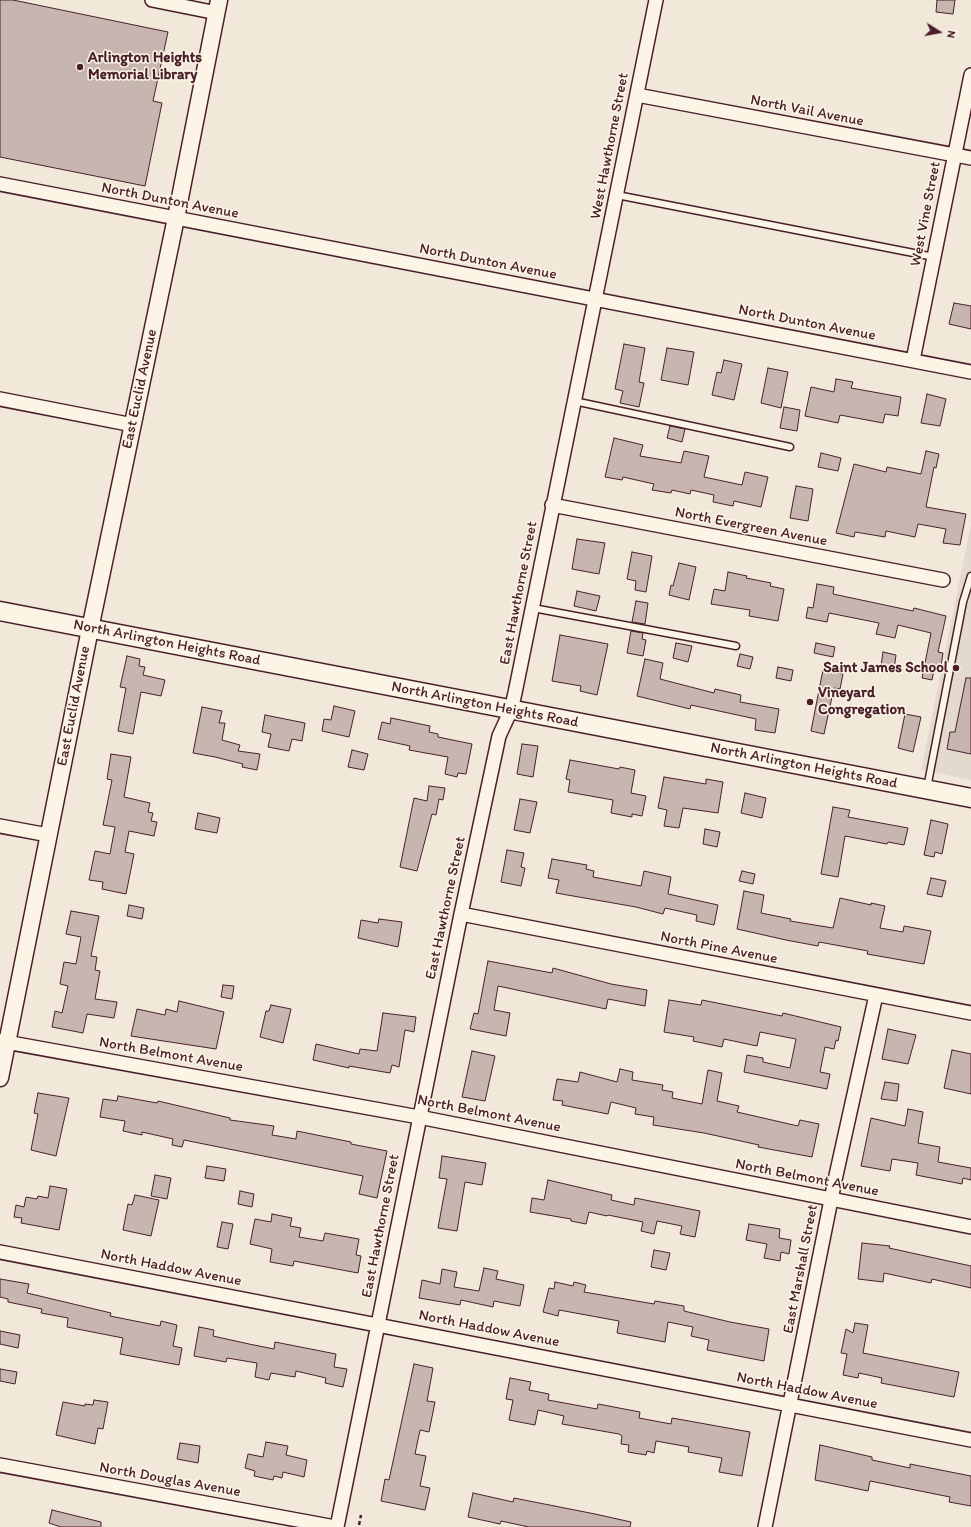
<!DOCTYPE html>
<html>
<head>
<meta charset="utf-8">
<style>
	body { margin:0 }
	#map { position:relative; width:971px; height:1527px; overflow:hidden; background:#f1e8da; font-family:Itim,sans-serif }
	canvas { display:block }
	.north { position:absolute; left:919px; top:12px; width:40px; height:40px; -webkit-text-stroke:3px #fcf5e5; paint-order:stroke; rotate:101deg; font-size:11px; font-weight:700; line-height:16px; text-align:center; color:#4a1f2b }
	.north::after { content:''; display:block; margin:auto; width:14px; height:18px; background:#4a1f2b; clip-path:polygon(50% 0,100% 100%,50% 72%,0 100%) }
</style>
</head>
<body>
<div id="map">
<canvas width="971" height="1527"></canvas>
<div class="north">N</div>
</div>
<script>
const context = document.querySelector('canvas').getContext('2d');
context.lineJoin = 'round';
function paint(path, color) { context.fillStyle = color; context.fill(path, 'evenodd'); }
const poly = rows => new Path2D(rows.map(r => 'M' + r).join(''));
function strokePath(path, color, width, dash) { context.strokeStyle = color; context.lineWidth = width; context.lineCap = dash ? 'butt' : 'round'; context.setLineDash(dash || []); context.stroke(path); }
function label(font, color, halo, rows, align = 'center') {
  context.font = font + ' Itim,sans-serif'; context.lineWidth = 3; context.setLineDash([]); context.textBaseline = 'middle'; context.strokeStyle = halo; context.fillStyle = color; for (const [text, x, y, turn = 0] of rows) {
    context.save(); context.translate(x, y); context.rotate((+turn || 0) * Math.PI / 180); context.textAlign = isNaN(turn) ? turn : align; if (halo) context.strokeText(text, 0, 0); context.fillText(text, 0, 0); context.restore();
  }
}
paint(poly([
	[971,524,971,780,921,770]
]), '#e4d9cd');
const building = poly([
	[0,0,13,0,168,32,153,101,162,103,145,186,0,157,0,0],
	[937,0,955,0,953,14,936,12,937,0],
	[954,303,971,306,971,329,949,324,954,303],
	[624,344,645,348,639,382,644,383,639,407,620,403,623,391,615,389,624,344],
	[667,348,694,352,688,385,661,380,667,348],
	[724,360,742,364,734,400,712,395,717,372,721,373,724,360],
	[768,368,788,372,781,408,761,403,768,368],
	[836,379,853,382,851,388,901,397,898,416,885,414,883,423,840,415,838,423,805,416,811,387,834,392,836,379],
	[927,394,946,399,940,426,921,423,927,394],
	[784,407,800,410,797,431,780,428,784,407],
	[670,426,685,429,682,442,667,438,670,426],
	[614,438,643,445,640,456,681,463,684,451,709,456,704,477,742,485,745,472,768,477,761,507,734,501,733,506,713,502,714,495,691,490,690,494,672,490,671,493,652,490,654,484,623,477,622,480,605,477,614,438],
	[926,451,939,454,936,468,934,467,926,507,966,514,960,545,943,543,946,529,918,524,915,537,886,531,885,537,855,532,854,537,836,533,854,464,886,472,887,467,921,474,926,451],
	[821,453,841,458,838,471,818,467,821,453],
	[796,486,813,489,808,521,790,518,796,486],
	[577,539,605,543,599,574,572,569,577,539],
	[632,552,652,556,646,592,635,590,636,581,627,579,632,552],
	[679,563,696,567,689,600,669,595,671,585,673,586,679,563],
	[728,572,747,576,746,578,771,583,770,586,784,589,778,621,749,616,750,610,711,604,714,589,725,591,728,572],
	[817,584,834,587,833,594,913,611,914,608,946,616,938,652,943,653,941,666,935,665,932,680,922,678,931,633,898,625,895,638,876,634,879,623,829,613,827,622,806,618,808,607,813,608,817,584],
	[577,591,600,596,596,611,574,606,577,591],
	[636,601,648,603,645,624,632,622,636,601],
	[631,631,643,633,642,639,646,640,643,656,627,653,631,631],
	[560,635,608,644,597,695,580,691,581,686,552,681,560,635],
	[676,643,692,646,688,662,673,658,676,643],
	[816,643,835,647,833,657,814,653,816,643],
	[883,652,896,655,894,669,881,666,883,652],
	[740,654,753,657,750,669,737,666,740,654],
	[127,656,140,659,139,666,145,667,143,675,165,680,161,696,141,692,133,734,118,731,126,688,120,687,127,656],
	[645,659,663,663,660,679,714,693,715,689,741,695,740,702,779,709,775,733,755,730,756,719,691,705,690,709,637,696,645,659],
	[778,667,793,670,791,681,776,678,778,667],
	[823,670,843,674,840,689,834,688,824,734,811,731,823,670],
	[966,678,971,678,971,754,947,749,950,732,955,732,966,678],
	[334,706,355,711,349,737,322,731,324,719,331,720,334,706],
	[202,707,222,711,219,723,225,723,222,740,240,745,238,751,260,754,257,770,242,767,243,764,215,757,193,753,202,707],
	[905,714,921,717,913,752,898,748,905,714],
	[265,715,305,723,302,741,292,739,289,751,268,747,271,734,262,732,265,715],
	[391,718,430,726,429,732,438,734,438,737,472,744,466,774,458,773,457,777,445,774,448,757,409,750,410,746,378,739,382,722,390,724,391,718],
	[522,744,538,746,533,777,517,774,522,744],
	[352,750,368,754,364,770,348,767,352,750],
	[111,754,131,757,124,797,150,803,148,812,153,813,151,821,157,822,154,836,129,831,125,852,134,854,126,894,102,889,103,882,89,880,95,851,110,854,115,827,103,825,112,780,107,779,111,754],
	[570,760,619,769,620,767,635,770,631,793,646,796,642,816,632,814,632,817,611,813,613,800,568,792,570,780,566,779,570,760],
	[664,777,706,784,706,779,723,782,718,813,683,808,679,828,664,826,667,810,658,808,664,777],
	[429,786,445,788,443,800,439,799,436,815,432,814,417,871,400,867,414,798,427,801,429,786],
	[745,793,766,798,762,818,741,813,745,793],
	[520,799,537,802,530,833,514,830,520,799],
	[833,807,850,810,848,817,908,828,904,845,888,842,887,844,845,836,838,877,821,874,833,807],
	[198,813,220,818,217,833,195,829,198,813],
	[931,820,948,824,942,854,935,852,934,857,924,855,931,820],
	[705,829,720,832,717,847,703,844,705,829],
	[507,850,524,853,521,867,525,868,521,886,501,882,507,850],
	[552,859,587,865,586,869,594,871,593,877,641,886,644,871,671,877,668,894,718,905,714,925,696,921,697,915,665,908,663,914,636,907,556,893,559,880,548,878,552,859],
	[742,871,755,874,753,884,739,881,742,871],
	[931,878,946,881,942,897,927,894,931,878],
	[744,891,764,895,761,913,791,919,790,921,833,928,840,898,871,905,871,903,885,906,880,928,903,932,904,926,931,931,924,964,867,954,868,951,819,942,818,946,786,940,737,929,744,891],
	[129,905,144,908,142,919,127,916,129,905],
	[71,911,99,916,91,956,97,957,95,970,100,971,95,999,117,1002,114,1018,87,1014,83,1033,52,1027,55,1011,62,1013,68,986,60,984,64,962,76,964,81,937,66,934,71,911],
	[379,919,402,922,398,947,358,938,361,920,378,923,379,919],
	[488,961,552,973,553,968,611,984,647,990,645,1006,608,999,606,1009,498,986,494,1010,510,1013,506,1036,470,1029,474,1013,478,1014,488,961],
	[223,985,234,986,232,999,221,997,223,985],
	[669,1000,701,1005,702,1000,782,1016,783,1013,841,1027,838,1041,836,1040,834,1049,825,1047,820,1072,830,1074,827,1089,744,1072,747,1055,763,1058,763,1062,790,1068,796,1039,760,1032,757,1046,724,1039,722,1047,693,1041,694,1037,664,1032,669,1000],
	[179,1001,224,1012,216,1049,131,1036,137,1009,165,1015,166,1009,177,1012,179,1001],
	[271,1005,291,1009,283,1043,260,1037,266,1011,269,1011,271,1005],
	[383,1013,416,1017,414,1032,405,1030,399,1067,392,1065,390,1073,349,1066,349,1068,313,1060,316,1044,359,1054,360,1049,377,1051,383,1013],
	[888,1029,916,1035,908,1064,882,1059,888,1029],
	[952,1050,971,1054,971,1094,944,1088,952,1050],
	[472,1051,495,1056,485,1101,462,1097,472,1051],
	[620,1069,633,1072,632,1080,663,1085,662,1090,673,1092,672,1098,702,1104,708,1070,722,1073,717,1101,739,1106,737,1112,798,1126,800,1120,819,1124,812,1157,758,1147,759,1145,704,1133,653,1125,654,1117,635,1114,636,1108,611,1102,608,1114,562,1105,563,1101,553,1100,557,1079,578,1082,580,1072,617,1082,620,1069],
	[885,1082,899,1084,897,1101,881,1099,885,1082],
	[38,1093,69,1098,56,1156,31,1150,38,1114,34,1113,38,1093],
	[118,1096,157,1103,158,1101,230,1118,230,1120,274,1126,272,1135,296,1139,297,1131,351,1142,351,1144,387,1151,377,1198,359,1194,363,1176,184,1140,182,1147,172,1145,173,1139,142,1132,142,1135,123,1131,125,1121,100,1117,103,1099,117,1101,118,1096],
	[908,1109,923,1112,918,1143,940,1147,938,1162,971,1168,971,1180,963,1178,962,1184,916,1175,918,1163,892,1159,890,1171,861,1166,871,1118,905,1126,908,1109],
	[442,1156,486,1163,482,1185,465,1182,457,1231,438,1228,447,1179,439,1178,442,1156],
	[207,1166,226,1169,224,1181,205,1178,207,1166],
	[155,1175,171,1178,167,1199,151,1196,155,1175],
	[548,1180,612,1195,611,1200,634,1205,635,1198,700,1211,695,1237,680,1234,682,1226,657,1221,654,1234,641,1231,643,1222,608,1215,607,1216,589,1212,586,1224,571,1221,571,1219,530,1212,532,1198,544,1200,548,1180],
	[50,1186,67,1189,59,1230,21,1223,22,1218,14,1217,16,1205,24,1207,26,1197,37,1199,38,1196,48,1198,50,1186],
	[240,1191,254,1194,252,1207,238,1204,240,1191],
	[135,1195,159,1200,151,1236,123,1230,128,1204,132,1205,135,1195],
	[272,1214,292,1218,290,1226,301,1228,299,1237,323,1241,325,1233,359,1239,356,1255,361,1256,358,1273,294,1261,293,1266,270,1262,272,1249,250,1244,255,1219,271,1222,272,1214],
	[222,1222,233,1224,228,1249,217,1247,222,1222],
	[749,1224,780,1229,779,1238,791,1240,789,1254,781,1252,780,1261,764,1258,767,1244,746,1240,749,1224],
	[862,1243,890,1246,889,1248,971,1266,971,1288,932,1279,931,1283,884,1273,883,1282,858,1279,862,1243],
	[654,1250,670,1253,666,1270,651,1267,654,1250],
	[484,1268,498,1271,496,1279,524,1285,520,1306,494,1301,493,1307,461,1300,460,1305,419,1298,422,1280,440,1284,442,1269,457,1272,454,1287,479,1291,484,1268],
	[0,1279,29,1284,27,1293,111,1313,110,1316,160,1326,161,1321,177,1325,173,1346,182,1348,179,1365,120,1354,123,1338,67,1327,68,1318,41,1313,42,1309,8,1302,8,1299,0,1297,0,1279],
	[555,1282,573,1286,574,1282,586,1285,584,1292,654,1304,655,1301,684,1306,684,1311,730,1322,769,1329,764,1361,707,1350,709,1340,691,1336,693,1327,668,1322,665,1342,617,1333,619,1321,559,1310,558,1316,543,1312,549,1288,554,1289,555,1282],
	[855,1323,868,1325,863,1353,959,1372,954,1397,881,1383,882,1378,859,1373,858,1378,843,1375,847,1354,841,1353,846,1329,853,1333,855,1323],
	[199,1327,214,1330,213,1336,249,1344,274,1349,275,1342,336,1354,334,1367,347,1369,343,1387,325,1383,326,1378,296,1371,295,1377,271,1373,269,1380,255,1377,257,1363,227,1358,226,1362,194,1356,199,1327],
	[0,1331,20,1335,18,1348,0,1344,0,1331],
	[414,1364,433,1368,427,1401,435,1402,429,1432,420,1430,415,1454,426,1456,420,1486,430,1488,425,1510,381,1501,385,1479,389,1480,414,1364],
	[0,1369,17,1372,15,1384,0,1381,0,1369],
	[510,1378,531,1382,529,1390,549,1394,548,1400,597,1409,598,1404,640,1412,639,1418,671,1424,672,1418,750,1432,742,1476,719,1472,722,1458,688,1452,689,1447,656,1441,654,1453,647,1451,646,1455,628,1452,629,1445,621,1444,622,1436,619,1434,562,1424,564,1416,538,1410,535,1425,509,1420,513,1400,506,1399,510,1378],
	[94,1400,108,1402,103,1429,98,1428,95,1444,56,1435,63,1402,85,1406,85,1404,93,1405,94,1400],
	[266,1442,288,1446,286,1455,307,1460,304,1477,283,1472,282,1478,274,1476,273,1480,254,1476,255,1471,245,1468,248,1454,263,1457,266,1442],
	[180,1443,200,1446,198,1463,177,1459,180,1443],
	[820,1445,872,1457,872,1460,910,1468,910,1464,971,1476,971,1506,949,1502,950,1497,870,1481,868,1491,815,1480,820,1445],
	[473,1493,513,1502,514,1498,595,1514,631,1522,630,1527,529,1527,501,1521,500,1524,468,1517,473,1493],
	[52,1510,101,1522,101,1527,61,1527,49,1523,52,1510]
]);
paint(building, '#c7b6af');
strokePath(building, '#4a1f2b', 1);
const service = poly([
	[617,195,934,257],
	[574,401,790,447],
	[533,608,736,646],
	[927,788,963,602,971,576]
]);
const minor = poly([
	[152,0,217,13],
	[637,95,971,158],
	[0,184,971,372],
	[913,360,971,75],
	[0,399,133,425],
	[552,505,943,580],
	[0,826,48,835],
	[461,914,971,1013],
	[0,1041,419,1117,971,1227],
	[0,1252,971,1440],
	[0,1465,335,1527],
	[337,1527,461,914,499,736,511,710,515,693,656,0],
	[765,1527,835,1180,876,995]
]);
const tertiary = poly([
	[0,1078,90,629,176,218,219,0]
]);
const secondary = poly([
	[0,611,971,798]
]);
strokePath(service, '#4a1f2b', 9);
strokePath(minor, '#4a1f2b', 16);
strokePath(tertiary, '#4a1f2b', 19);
strokePath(secondary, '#4a1f2b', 21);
strokePath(poly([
	[359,1525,361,1515]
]), '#4a1f2b', 2.5, [4, 3]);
strokePath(service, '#fcf5e5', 6);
strokePath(minor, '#fcf5e5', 13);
strokePath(tertiary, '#fcf5e5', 16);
strokePath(secondary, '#fcf5e5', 18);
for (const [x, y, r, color] of [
	[80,67,4,"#4a1f2b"],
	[956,668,4,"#4a1f2b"],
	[810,702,4,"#4a1f2b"]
]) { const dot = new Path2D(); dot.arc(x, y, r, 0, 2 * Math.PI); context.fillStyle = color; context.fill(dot); strokePath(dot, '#fcf5e5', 1.5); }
label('bold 15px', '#4a1f2b', '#fcf5e5', [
	["Arlington Heights",88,58],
	["Memorial Library",88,75],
	["Saint James School",948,668,"right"],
	["Vineyard",818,693],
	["Congregation",818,710]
], 'left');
label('15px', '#4a1f2b', '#fcf5e5', [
	["North Vail Avenue",807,111,11],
	["West Hawthorne Street",610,146,-79],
	["North Dunton Avenue",170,201,11],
	["West Vine Street",926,214,-79],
	["North Dunton Avenue",488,262,11],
	["North Dunton Avenue",807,323,11],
	["East Euclid Avenue",140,389,-78],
	["North Evergreen Avenue",751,527,11],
	["East Hawthorne Street",519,593,-79],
	["North Arlington Heights Road",167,643,11],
	["North Arlington Heights Road",485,705,11],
	["East Euclid Avenue",74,706,-79],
	["North Arlington Heights Road",804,766,11],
	["East Hawthorne Street",446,908,-78],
	["North Pine Avenue",719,948,11],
	["North Belmont Avenue",171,1055,10],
	["North Belmont Avenue",489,1114,11],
	["North Belmont Avenue",807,1178,11],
	["East Hawthorne Street",381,1226,-79],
	["North Haddow Avenue",171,1268,11],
	["East Marshall Street",801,1269,-79],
	["North Haddow Avenue",489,1329,11],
	["North Haddow Avenue",807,1391,11],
	["North Douglas Avenue",170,1480,10]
]);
</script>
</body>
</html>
